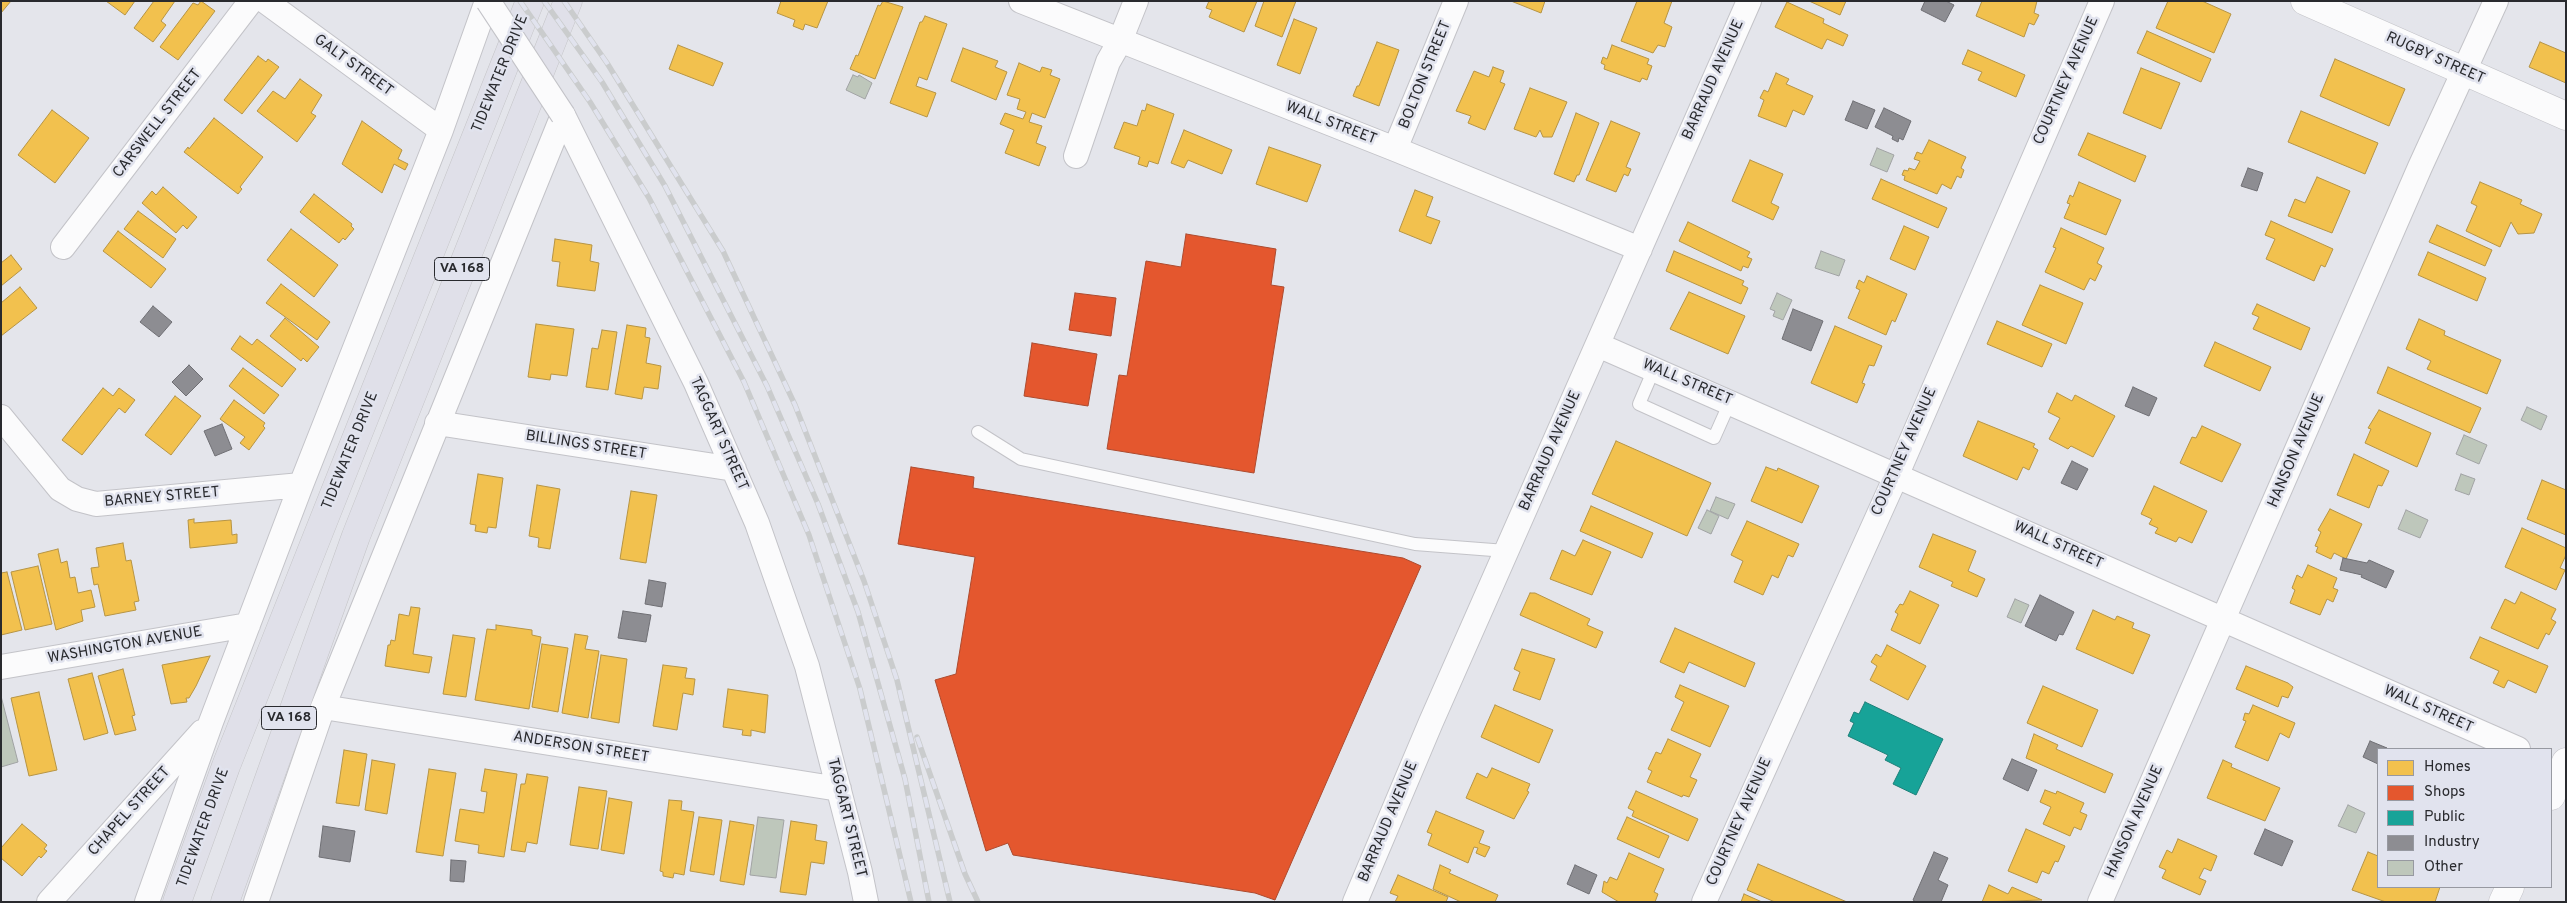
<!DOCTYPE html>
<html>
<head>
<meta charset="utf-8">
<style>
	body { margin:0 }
	#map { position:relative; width:2567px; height:903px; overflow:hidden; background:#e4e5eb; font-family:Overpass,sans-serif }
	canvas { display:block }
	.frame { position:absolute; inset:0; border:2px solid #292a2e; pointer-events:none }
	.legend { position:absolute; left:2377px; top:748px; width:175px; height:140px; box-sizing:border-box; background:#e1e3ee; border:1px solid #9799a1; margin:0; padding:6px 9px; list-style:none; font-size:15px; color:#292a2e }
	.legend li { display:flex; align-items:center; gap:10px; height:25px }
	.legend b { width:25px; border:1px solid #9799a1 }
</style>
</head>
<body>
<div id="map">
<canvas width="2567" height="903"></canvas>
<div class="frame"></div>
<ul class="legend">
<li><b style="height:14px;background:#f2c14e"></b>Homes</li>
<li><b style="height:14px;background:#e4572e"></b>Shops</li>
<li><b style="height:14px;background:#17a398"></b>Public</li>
<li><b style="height:14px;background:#8d8d92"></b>Industry</li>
<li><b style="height:14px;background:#bec7bb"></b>Other</li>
</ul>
</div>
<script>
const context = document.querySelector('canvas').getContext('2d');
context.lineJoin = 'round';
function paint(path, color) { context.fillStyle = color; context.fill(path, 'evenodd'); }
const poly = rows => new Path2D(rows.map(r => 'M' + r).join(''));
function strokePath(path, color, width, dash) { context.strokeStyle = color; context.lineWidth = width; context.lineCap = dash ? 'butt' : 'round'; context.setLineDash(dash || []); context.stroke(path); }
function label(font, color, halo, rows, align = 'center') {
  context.font = font + ' Overpass,sans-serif'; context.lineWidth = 5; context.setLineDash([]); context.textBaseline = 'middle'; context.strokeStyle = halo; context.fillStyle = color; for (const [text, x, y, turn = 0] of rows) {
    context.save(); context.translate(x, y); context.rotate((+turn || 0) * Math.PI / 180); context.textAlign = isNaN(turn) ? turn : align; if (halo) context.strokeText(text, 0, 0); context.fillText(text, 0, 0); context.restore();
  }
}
const homes = poly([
	[1,1,11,1,1,13,1,1],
	[106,1,135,1,125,15,106,1],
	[154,1,175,1,161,21,166,25,153,42,134,28,154,1],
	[201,1,215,11,178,60,160,47,193,3,198,5,201,1],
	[781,1,828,1,817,28,805,24,803,30,793,26,795,20,777,13,781,1],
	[883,1,903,7,875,79,850,69,856,55,858,56,878,5,880,6,883,1],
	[1209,1,1257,1,1244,32,1209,17,1212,10,1206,8,1209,1],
	[1264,1,1296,1,1282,37,1255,26,1264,1],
	[1511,1,1545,1,1541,13,1511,1],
	[1637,1,1672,1,1664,23,1672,27,1665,47,1658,45,1653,53,1621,41,1637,1],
	[1809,1,1846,1,1840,15,1809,1],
	[1982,1,2037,1,2034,13,2039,15,2034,25,2029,23,2024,37,1976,16,1982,1],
	[2168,1,2202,1,2231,14,2214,53,2156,28,2168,1],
	[1787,2,1824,19,1823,23,1848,35,1843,46,1827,39,1822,49,1775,27,1787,2],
	[925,16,947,24,927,80,919,77,916,86,936,93,927,117,890,103,920,22,922,22,925,16],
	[1294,19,1317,28,1300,74,1277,65,1294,19],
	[2147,31,2211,59,2201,82,2137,53,2147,31],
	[1377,42,1399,50,1379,106,1353,96,1357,86,1359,86,1377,42],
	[2540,42,2566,53,2566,83,2529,67,2540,42],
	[678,45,723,63,713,86,669,69,678,45],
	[1612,45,1649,59,1647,64,1652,66,1647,80,1642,78,1640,82,1604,69,1605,65,1601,63,1603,57,1607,59,1612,45],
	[963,48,998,61,995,67,1007,72,996,100,951,81,963,48],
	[1968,50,2025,75,2016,97,1978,80,1982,72,1962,64,1968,50],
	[258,56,266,62,268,59,279,67,242,114,224,100,258,56],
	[2335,59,2405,89,2389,126,2320,96,2335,59],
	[1019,63,1040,72,1042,67,1052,70,1050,75,1060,79,1045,118,1032,113,1029,122,1042,126,1036,143,1046,147,1039,166,1005,153,1014,130,1000,124,1005,113,1023,119,1026,112,1017,109,1020,99,1007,95,1019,63],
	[1493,67,1504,71,1500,82,1505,84,1485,130,1468,123,1471,116,1456,111,1474,71,1489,77,1493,67],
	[2141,68,2180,83,2161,129,2123,113,2141,68],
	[1776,73,1789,79,1786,84,1813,96,1804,115,1793,110,1786,127,1758,116,1764,100,1760,98,1764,90,1768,92,1776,73],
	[300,79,322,95,311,113,316,116,297,142,257,111,273,91,285,99,300,79],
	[1530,88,1567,102,1552,137,1543,137,1540,130,1536,137,1514,129,1530,88],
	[1147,104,1174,114,1158,164,1149,161,1147,167,1138,164,1140,157,1114,148,1124,122,1137,126,1142,110,1145,111,1147,104],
	[52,110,89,138,55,183,18,155,52,110],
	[2301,111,2378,143,2365,174,2288,142,2301,111],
	[1576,113,1599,123,1579,175,1577,175,1574,182,1554,174,1576,113],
	[214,118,263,157,240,187,242,189,238,194,184,152,188,147,189,149,214,118],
	[362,121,402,150,398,159,408,164,405,170,394,164,382,193,342,164,362,121],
	[1611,121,1640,133,1626,167,1631,169,1628,176,1624,174,1616,192,1586,180,1611,121],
	[1184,130,1232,150,1222,174,1188,160,1184,168,1171,163,1184,130],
	[2088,133,2146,156,2135,182,2078,155,2088,133],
	[1929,140,1966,157,1961,168,1964,170,1961,178,1957,176,1951,189,1942,184,1937,194,1904,180,1905,176,1902,175,1904,170,1908,171,1909,168,1915,170,1920,161,1914,159,1917,152,1922,154,1929,140],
	[1269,147,1321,165,1307,202,1256,184,1269,147],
	[1750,160,1783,174,1771,203,1779,207,1773,220,1732,201,1750,160],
	[2317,177,2350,191,2332,233,2288,216,2295,199,2305,203,2317,177],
	[1881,179,1947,208,1938,228,1872,199,1881,179],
	[2079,182,2121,200,2106,235,2064,218,2070,204,2067,203,2070,195,2073,197,2079,182],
	[2480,182,2522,200,2520,204,2542,214,2534,233,2518,234,2511,222,2500,247,2466,231,2477,206,2471,203,2480,182],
	[163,187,197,217,187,229,183,225,176,233,142,203,152,191,156,195,163,187],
	[1415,190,1433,197,1426,216,1440,221,1431,244,1399,231,1415,190],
	[314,194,352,224,351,226,354,229,345,240,343,238,339,243,300,212,314,194],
	[138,211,176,239,163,258,124,229,138,211],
	[2271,221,2333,249,2325,267,2321,265,2314,281,2266,259,2275,239,2265,235,2271,221],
	[1688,222,1750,252,1747,257,1752,259,1748,268,1743,266,1741,271,1679,241,1688,222],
	[2437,225,2492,250,2485,266,2429,242,2437,225],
	[1904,226,1929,237,1915,270,1890,259,1904,226],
	[2061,228,2104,248,2097,263,2102,266,2095,281,2090,278,2084,290,2045,272,2056,248,2053,247,2061,228],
	[291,229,338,265,314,297,267,260,291,229],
	[118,231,166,269,151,288,103,251,118,231],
	[555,239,592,245,590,261,599,263,595,291,557,286,560,262,552,261,555,239],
	[1674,251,1744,281,1742,285,1748,288,1741,304,1666,271,1674,251],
	[2428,252,2486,278,2477,301,2418,275,2428,252],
	[11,255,22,269,1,286,1,263,11,255],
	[1867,276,1907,294,1895,322,1892,320,1886,335,1848,318,1860,290,1856,288,1859,280,1864,283,1867,276],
	[281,284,330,322,317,340,266,303,281,284],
	[2040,285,2083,303,2066,344,2022,325,2040,285],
	[20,287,37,308,1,336,1,303,20,287],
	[1689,292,1745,316,1728,354,1670,329,1689,292],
	[2257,304,2310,328,2301,350,2253,329,2259,317,2252,314,2257,304],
	[285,318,319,347,307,362,303,358,301,361,270,336,285,318],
	[2419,319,2445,331,2444,335,2501,360,2487,394,2427,369,2431,361,2406,349,2419,319],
	[1997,321,2052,344,2042,367,1987,344,1997,321],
	[536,324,574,329,567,376,551,374,550,380,528,377,536,324],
	[627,325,646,328,645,337,650,338,646,363,661,366,658,389,644,387,642,399,615,394,627,325],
	[1835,326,1882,346,1874,366,1869,365,1862,383,1865,384,1857,403,1811,383,1835,326],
	[602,330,617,332,608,390,586,387,592,348,598,349,602,330],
	[240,336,252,345,257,339,296,369,282,387,231,349,240,336],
	[2215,342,2271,367,2260,391,2204,366,2215,342],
	[2388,367,2481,408,2470,433,2377,393,2388,367],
	[243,368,279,395,264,414,229,386,243,368],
	[103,388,113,396,119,388,135,400,125,413,119,408,82,455,62,440,103,388],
	[2057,393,2072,401,2075,395,2115,416,2093,457,2071,446,2068,449,2049,439,2060,418,2048,412,2057,393],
	[175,396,201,416,171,455,145,435,175,396],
	[234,400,265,423,263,426,265,428,249,450,240,443,245,437,220,419,234,400],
	[2379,410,2431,433,2417,467,2365,443,2371,429,2368,428,2379,410],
	[1978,421,2035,444,2033,447,2038,450,2029,470,2023,467,2017,480,1963,456,1978,421],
	[2202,426,2241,444,2222,482,2180,463,2192,437,2196,438,2202,426],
	[1616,441,1711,483,1687,536,1592,494,1616,441],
	[2354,454,2389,471,2382,486,2378,485,2369,508,2337,495,2354,454],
	[1766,467,1777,471,1778,468,1819,486,1802,523,1751,501,1766,467],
	[478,474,503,478,496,528,488,527,487,533,475,531,476,525,470,524,478,474],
	[2542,480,2566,490,2566,535,2527,519,2542,480],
	[537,485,560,489,550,549,538,547,539,538,529,536,537,485],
	[2154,486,2207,511,2192,543,2179,537,2176,542,2155,533,2158,528,2149,524,2152,519,2141,514,2154,486],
	[631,491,657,495,646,563,620,559,631,491],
	[1591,506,1653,533,1642,558,1580,531,1591,506],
	[2330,509,2362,524,2346,559,2334,553,2331,559,2316,552,2318,547,2315,546,2321,532,2318,530,2330,509],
	[194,519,194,523,231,520,232,535,237,534,237,543,190,548,188,520,194,519],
	[1747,521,1799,544,1793,557,1788,555,1778,578,1772,575,1763,595,1734,582,1743,561,1731,555,1747,521],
	[2522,528,2566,548,2566,555,2560,568,2565,570,2556,590,2505,567,2522,528],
	[1933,534,1976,551,1968,571,1985,579,1977,597,1951,586,1953,582,1919,567,1933,534],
	[1583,540,1611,552,1592,595,1550,579,1562,550,1575,556,1583,540],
	[123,543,126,561,131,560,139,601,134,602,136,610,105,616,98,584,94,585,91,568,99,567,96,548,123,543],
	[58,549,61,563,67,561,70,578,75,577,78,593,91,590,95,607,81,610,83,621,56,630,38,554,58,549],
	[2308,565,2337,578,2333,588,2338,590,2333,602,2327,599,2320,615,2290,603,2295,590,2292,588,2297,575,2302,578,2308,565],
	[38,566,52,624,25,630,11,572,38,566],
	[7,572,22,630,1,635,1,573,7,572],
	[1910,591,1939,605,1920,644,1891,630,1898,614,1895,612,1900,604,1903,605,1910,591],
	[2521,592,2556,609,2551,619,2556,622,2549,635,2546,633,2538,649,2491,628,2505,599,2515,604,2521,592],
	[1530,593,1535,593,1590,619,1587,625,1603,632,1596,648,1520,615,1530,593],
	[411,607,420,608,413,654,432,657,429,673,385,666,388,645,390,645,391,640,395,641,399,614,409,616,411,607],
	[2093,610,2115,620,2117,616,2134,623,2132,628,2150,635,2133,674,2076,649,2093,610],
	[496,625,532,630,532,635,541,637,529,709,475,700,487,629,496,630,496,625],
	[1675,628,1755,663,1745,687,1689,662,1684,673,1660,662,1675,628],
	[575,634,588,636,585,649,599,651,588,718,562,713,575,634],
	[453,635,475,638,466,697,443,694,453,635],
	[2480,637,2548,666,2536,693,2508,680,2504,688,2493,683,2499,671,2470,658,2480,637],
	[542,644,568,648,558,712,532,707,542,644],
	[1887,645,1926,666,1908,700,1870,680,1877,666,1871,662,1876,654,1881,657,1887,645],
	[1522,649,1555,659,1540,700,1513,690,1520,672,1514,669,1522,649],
	[601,655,627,659,619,723,591,718,601,655],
	[210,656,196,686,189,698,186,698,187,702,171,704,162,665,210,656],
	[663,665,687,668,685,678,695,679,693,695,683,693,677,730,653,726,663,665],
	[2246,666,2288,683,2293,687,2288,698,2282,696,2278,707,2236,689,2246,666],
	[123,669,135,715,132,716,136,730,115,735,98,676,123,669],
	[92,673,108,733,84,740,68,679,92,673],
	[1680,685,1729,706,1710,747,1671,730,1684,702,1675,697,1680,685],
	[2043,686,2098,710,2082,747,2027,723,2043,686],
	[728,689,768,695,765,733,751,730,751,736,742,735,743,730,723,727,728,689],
	[39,692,57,770,29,776,11,698,39,692],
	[1495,705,1553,730,1539,763,1481,737,1495,705],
	[2253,705,2295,723,2289,738,2280,733,2268,761,2235,747,2246,721,2243,720,2245,713,2249,714,2253,705],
	[2034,734,2058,745,2056,749,2113,774,2105,793,2026,758,2034,734],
	[1668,739,1701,754,1690,777,1697,780,1689,797,1683,795,1682,797,1647,782,1652,771,1648,769,1656,752,1661,754,1668,739],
	[344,750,367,754,359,806,336,803,344,750],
	[372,760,395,764,387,814,365,810,372,760],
	[2223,760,2232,764,2231,767,2280,788,2265,821,2207,798,2223,760],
	[1492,768,1530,784,1527,791,1529,792,1514,819,1466,798,1477,773,1487,778,1492,768],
	[429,769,456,773,443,856,416,852,429,769],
	[485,769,517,774,504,857,478,853,479,845,455,841,460,809,484,813,487,792,481,791,485,769],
	[527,774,548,777,537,844,527,842,525,852,511,850,521,784,525,784,527,774],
	[579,787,607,791,598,849,570,845,579,787],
	[2045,790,2056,794,2057,791,2084,803,2080,812,2087,815,2081,830,2074,827,2070,836,2043,824,2051,807,2040,802,2045,790],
	[1636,791,1698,819,1688,841,1632,816,1634,811,1628,808,1636,791],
	[609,798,632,802,624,854,601,850,609,798],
	[669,800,682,801,681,810,694,812,684,875,674,873,673,878,663,876,663,872,660,871,669,800],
	[1436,811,1484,831,1479,843,1490,847,1485,857,1476,853,1478,848,1474,847,1468,863,1428,845,1432,834,1427,832,1436,811],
	[699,817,722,820,714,875,690,871,699,817],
	[1627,817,1669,836,1659,858,1617,839,1627,817],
	[730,821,754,825,744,885,720,881,730,821],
	[791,821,817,825,815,840,827,842,824,864,811,862,806,895,780,892,791,821],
	[22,824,47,845,44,849,47,851,41,858,39,856,22,876,1,858,1,848,22,824],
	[2026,829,2065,846,2058,862,2055,861,2049,874,2042,871,2037,883,2008,871,2026,829],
	[2178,839,2217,856,2211,871,2204,868,2199,878,2206,881,2200,895,2162,878,2166,870,2159,867,2167,850,2172,853,2178,839],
	[2368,852,2378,856,2378,887,2440,887,2435,902,2386,902,2352,890,2368,852],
	[1629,853,1664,869,1654,892,1658,894,1655,902,1619,902,1602,892,1604,881,1607,883,1610,877,1617,880,1629,853],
	[1758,864,1847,902,1775,902,1747,890,1758,864],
	[1440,865,1451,870,1449,873,1498,895,1495,902,1461,902,1433,889,1440,865],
	[1398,875,1448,897,1446,902,1395,902,1398,896,1390,893,1398,875],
	[1989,885,2008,894,2012,887,2042,900,1982,902,1989,885],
	[1744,894,1762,902,1741,902,1744,894]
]);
paint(homes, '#f2c14e');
strokePath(homes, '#b69444', 1);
const shops = poly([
	[1186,234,1276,249,1271,285,1284,287,1254,473,1107,449,1119,375,1127,376,1146,261,1181,267,1186,234],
	[1075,293,1116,298,1111,336,1069,330,1075,293],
	[1032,343,1097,354,1088,406,1024,396,1032,343],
	[911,467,974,477,973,488,1403,558,1421,566,1275,900,1255,893,1013,855,1008,843,986,851,935,680,956,674,975,557,898,544,911,467]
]);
paint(shops, '#e4572e');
strokePath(shops, '#ac4a2e', 1);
const public = poly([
	[1865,702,1943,739,1916,795,1893,784,1901,768,1885,760,1888,755,1848,736,1854,723,1850,721,1854,712,1859,714,1865,702]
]);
paint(public, '#17a398');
strokePath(public, '#1c7f78', 1);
const industry = poly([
	[1925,1,1946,1,1954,5,1945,22,1921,10,1925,1],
	[1853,101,1875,110,1867,129,1845,120,1853,101],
	[1884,108,1911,121,1903,140,1899,138,1898,142,1892,139,1893,136,1875,127,1884,108],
	[2248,168,2263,173,2257,191,2241,186,2248,168],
	[153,306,172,322,159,337,140,322,153,306],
	[1793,309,1823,321,1811,351,1782,339,1793,309],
	[189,365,203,379,186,396,172,382,189,365],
	[2133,387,2157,398,2149,416,2125,406,2133,387],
	[222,424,232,449,215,456,204,431,222,424],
	[2072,461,2088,469,2077,490,2061,483,2072,461],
	[2343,558,2367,563,2369,560,2394,571,2386,588,2361,577,2362,575,2340,570,2343,558],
	[649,580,666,583,662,607,645,604,649,580],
	[2040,595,2074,612,2063,635,2059,634,2056,641,2025,626,2040,595],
	[623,611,651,615,646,642,618,638,623,611],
	[2370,741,2387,748,2378,749,2378,764,2363,757,2370,741],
	[2012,759,2037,770,2028,791,2003,779,2012,759],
	[323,826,355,831,350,862,319,857,323,826],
	[2265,829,2293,841,2282,866,2254,854,2265,829],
	[1934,852,1948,858,1938,880,1948,885,1941,902,1916,902,1913,900,1934,852],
	[451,860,466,861,464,882,450,881,451,860],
	[1575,865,1597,875,1589,894,1567,884,1575,865]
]);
paint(industry, '#8d8d92');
strokePath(industry, '#6f6f74', 1);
const building = poly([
	[853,75,858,77,859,75,872,83,865,99,846,90,853,75],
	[1877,148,1894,155,1887,172,1870,165,1877,148],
	[1821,251,1845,260,1839,276,1815,268,1821,251],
	[1777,293,1792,300,1783,320,1773,316,1775,311,1770,309,1777,293],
	[2527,407,2547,416,2541,430,2521,420,2527,407],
	[2464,435,2487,445,2479,464,2456,454,2464,435],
	[2461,474,2475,479,2469,495,2455,490,2461,474],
	[1716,497,1735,504,1728,519,1710,511,1716,497],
	[1707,510,1719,516,1711,534,1698,528,1707,510],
	[2406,510,2428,520,2420,538,2398,529,2406,510],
	[2015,599,2029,605,2021,623,2007,617,2015,599],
	[1,696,18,762,1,767,1,696],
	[2348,805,2365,813,2356,833,2338,826,2348,805],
	[758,817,784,820,776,878,750,875,758,817]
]);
paint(building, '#bec7bb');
strokePath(building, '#a1a3a4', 1);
const service = poly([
	[1654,369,1639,404,1714,438,1730,402],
	[978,432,1021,459,1415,544,1506,551]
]);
const minor = poly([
	[265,1,441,130],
	[1021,1,1395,149,1640,249],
	[563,115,696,383,757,523,807,666,860,872,866,902],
	[1395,149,1456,1],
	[1076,156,1108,62,1120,41,1136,1],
	[63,247,251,1],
	[1598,345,2518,749],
	[1,417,60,489,77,499,96,504,301,485],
	[437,423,734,469],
	[1,667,248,625],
	[323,707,839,789],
	[49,902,202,732],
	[147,902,211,722,301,485,441,130,487,1],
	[256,902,323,707,563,115],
	[1355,902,1431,722,1749,1],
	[1704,902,1897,474,2102,1],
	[2100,902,2420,167,2496,1]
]);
const tertiary = poly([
	[2305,1,2566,116],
	[2551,796,2566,762],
	[2503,902,2510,887]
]);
const trunk = poly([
	[177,902,226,766,530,1],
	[225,902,356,536,568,1]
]);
strokePath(service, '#c3c3c8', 14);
strokePath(minor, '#c3c3c8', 26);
strokePath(tertiary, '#c3c3c8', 29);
strokePath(trunk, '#c3c3c6', 29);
strokePath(service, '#fbfbfc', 12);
strokePath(minor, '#fbfbfc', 24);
strokePath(tertiary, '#fbfbfc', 28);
strokePath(trunk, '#e0e0e9', 28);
const rail = poly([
	[520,1,590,102,649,198,744,382,809,535,860,689,911,902],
	[544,1,602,82,665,186,767,386,818,504,858,612,905,779,929,902],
	[564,1,607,63,723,251,795,405,864,581,897,680,950,902],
	[917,737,965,874,978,902]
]);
strokePath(rail, '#cacccd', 5.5);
strokePath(rail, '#e1e3ee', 4, [11]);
const minorBridge = poly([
	[488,1,563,115]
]);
strokePath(minorBridge, '#c3c3c8', 26, []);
strokePath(minorBridge, '#fbfbfc', 24);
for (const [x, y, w] of [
	[462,269,55],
	[289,718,55]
]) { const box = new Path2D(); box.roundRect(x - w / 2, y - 11.5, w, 23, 4); context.fillStyle = '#e1e3ee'; context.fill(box); strokePath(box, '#292a2e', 1); }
label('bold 14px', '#292a2e', null, [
	["VA 168",462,269],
	["VA 168",289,718]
]);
label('15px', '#292a2e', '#e1e3ee', [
	["RUGBY STREET",2435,59,24],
	["GALT STREET",353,66,36],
	["TIDEWATER DRIVE",501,74,-68],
	["BOLTON STREET",1426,75,-68],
	["BARRAUD AVENUE",1714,80,-66],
	["COURTNEY AVENUE",2067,81,-66],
	["CARSWELL STREET",158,124,-52],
	["WALL STREET",1331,124,21],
	["WALL STREET",1687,383,23],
	["TAGGART STREET",718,434,66],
	["BILLINGS STREET",586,446,9],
	["TIDEWATER DRIVE",351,451,-68],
	["BARRAUD AVENUE",1551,451,-66],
	["HANSON AVENUE",2297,451,-67],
	["COURTNEY AVENUE",1905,452,-66],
	["BARNEY STREET",162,498,-5],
	["WALL STREET",2058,546,24],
	["WASHINGTON AVENUE",125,646,-10],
	["WALL STREET",2428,710,24],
	["ANDERSON STREET",581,748,9],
	["CHAPEL STREET",130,812,-48],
	["TAGGART STREET",846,818,76],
	["BARRAUD AVENUE",1389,822,-67],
	["COURTNEY AVENUE",1740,822,-66],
	["HANSON AVENUE",2135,822,-66],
	["TIDEWATER DRIVE",204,828,-70]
]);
</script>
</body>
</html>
